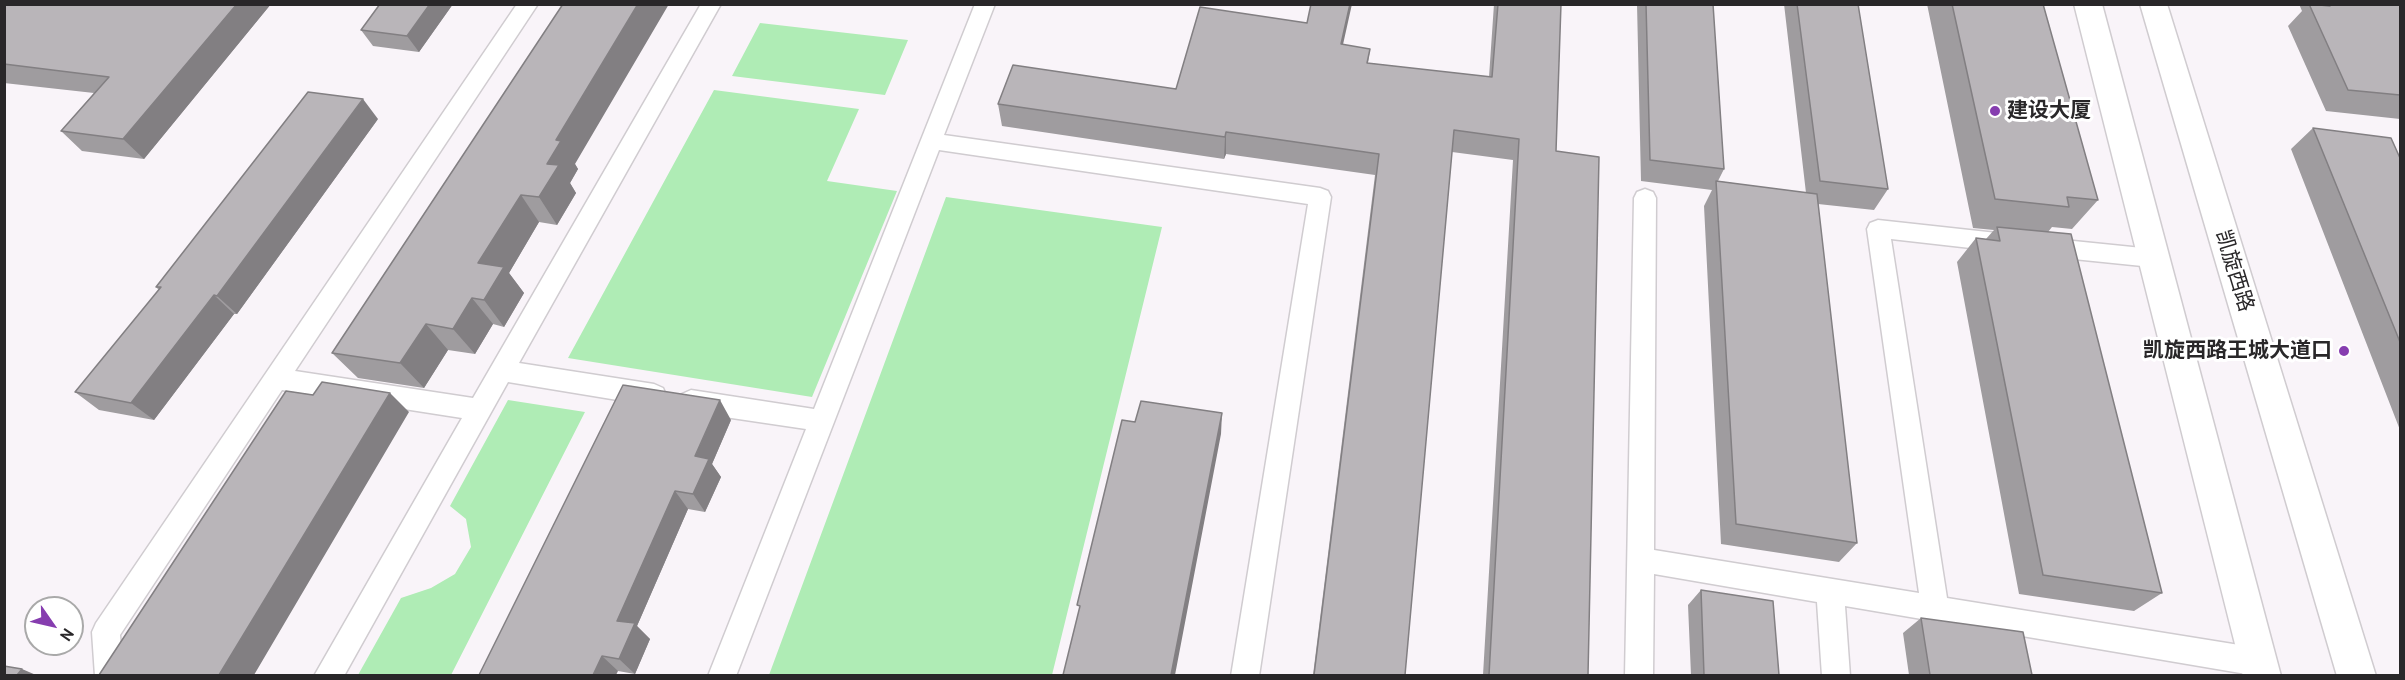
<!DOCTYPE html>
<html>
<head>
<meta charset="utf-8">
<style>
	body { margin:0 }
	#map { position:relative; width:2405px; height:680px; overflow:hidden; background:#f9f4f9; font-family:"PT Sans",sans-serif }
	canvas { display:block }
	.frame { position:absolute; inset:0; border:6px solid #292729; pointer-events:none }
	.north { position:absolute; left:24px; top:596px; width:60px; height:60px; box-sizing:border-box; background:#fff; border:2px solid #a9a9a9; border-radius:50%; rotate:124deg; font-size:16px; font-weight:700; line-height:24px; text-align:center; color:#292729 }
	.north::after { content:''; display:block; margin:auto; width:21px; height:27px; background:#863daf; clip-path:polygon(50% 0,100% 100%,50% 72%,0 100%) }
</style>
</head>
<body>
<div id="map">
<canvas width="2405" height="680"></canvas>
<div class="frame"></div>
<div class="north">N</div>
</div>
<script>
const context = document.querySelector('canvas').getContext('2d');
context.lineJoin = 'round';
function paint(path, color) { context.fillStyle = color; context.fill(path, 'evenodd'); }
const poly = rows => new Path2D(rows.map(r => 'M' + r).join(''));
function strokePath(path, color, width, dash) { context.strokeStyle = color; context.lineWidth = width; context.lineCap = dash ? 'butt' : 'round'; context.setLineDash(dash || []); context.stroke(path); }
function label(font, color, halo, rows, align = 'center') {
  context.font = font + ' "PT Sans","Noto Sans SC",sans-serif'; context.lineWidth = 6; context.setLineDash([]); context.textBaseline = 'middle'; context.strokeStyle = halo; context.fillStyle = color; for (const [text, x, y, turn = 0] of rows) {
    context.save(); context.translate(x, y); context.rotate((+turn || 0) * Math.PI / 180); context.textAlign = isNaN(turn) ? turn : align; if (halo) context.strokeText(text, 0, 0); context.fillText(text, 0, 0); context.restore();
  }
}
paint(poly([
	[760,23,908,40,885,95,732,76],
	[714,90,859,109,827,181,897,191,812,397,568,358],
	[946,197,1162,227,1052,675,769,675],
	[508,400,585,412,451,675,358,675,401,598,431,588,455,574,471,547,466,519,450,506]
]), '#afecb5');
const service = poly([
	[517,4,538,4,295,371,473,398,701,4,721,4,519,363,654,384,663,388,666,395,663,402,654,406,508,382,344,676,314,676,462,418,282,390,120,635,123,676,95,676,92,632,96,623,517,4],
	[975,4,995,4,944,135,1320,188,1328,191,1331,197,1259,676,1231,676,1308,204,939,150,736,676,708,676,806,429,691,412,682,408,679,401,682,394,691,390,814,409,975,4],
	[1645,189,1653,192,1656,198,1654,550,1919,593,1867,229,1870,223,1878,220,2006,234,2014,237,2017,243,2014,249,2006,252,1891,239,1947,598,2258,648,2268,652,2272,662,2268,672,2258,676,1845,606,1850,676,1822,676,1817,602,1654,574,1653,676,1625,676,1634,198,1637,192,1645,189],
	[2044,238,2152,249,2160,252,2163,258,2160,264,2152,267,2044,256,2036,253,2033,247,2036,241,2044,238]
]);
const secondary = poly([
	[2074,4,2102,4,2281,676,2243,676,2074,4],
	[2140,4,2167,4,2376,676,2337,676,2140,4]
]);
strokePath(service, '#d0ccd0', 3);
strokePath(secondary, '#d0ccd0', 3);
paint(service, '#fff');
paint(secondary, '#fff');
paint(poly([
	[4,4,271,4,144,159,82,151,61,131,94,93,4,83],
	[380,4,453,4,419,52,373,46,361,30],
	[563,4,575,164,578,169,570,183,576,193,557,225,539,222,509,273,524,293,504,327,493,324,475,354,448,350,424,388,358,378,332,353],
	[1494,4,1561,4,1556,151,1588,675,1483,675,1513,160,1452,152,1405,675,1313,675,1375,175,1226,154,1224,159,1002,126,998,104,1176,89,1343,45,1370,49,1368,63,1489,77],
	[1637,4,1713,4,1724,169,1718,181,1806,193,1784,4,1858,4,1888,189,1874,210,1818,204,1857,543,1839,562,1721,544,1704,206,1712,190,1641,181],
	[1927,4,2043,4,2098,200,2072,229,2052,227,2048,232,2162,593,2134,611,2019,594,1957,262,1976,238,1986,239,1994,230,1973,228],
	[2299,4,2393,4,2400,5,2400,119,2326,111,2288,26,2302,11],
	[378,119,237,314,234,314,154,420,99,410,75,392,159,290,156,287],
	[2313,128,2400,158,2400,430,2291,149],
	[731,420,712,464,721,477,705,512,688,509,637,626,650,639,635,674,618,671,479,675],
	[1701,590,1779,675,1691,675,1688,605],
	[1921,618,2032,675,1909,675,1903,633]
]), '#9f9c9f');
paint(poly([
	[237,4,271,4,144,159,123,139],
	[430,4,453,4,419,52,407,36],
	[638,4,669,4,575,164,578,169,570,183,576,193,557,225,539,197,547,164,556,140],
	[1350,4,1352,4,1338,67,1341,44],
	[363,99,378,119,237,314,217,296],
	[1226,132,1226,154,1224,159,1225,137],
	[521,195,539,222,509,273,524,293,504,327,484,300,478,263],
	[214,295,234,314,154,420,131,403],
	[472,298,493,324,475,354,453,329],
	[426,324,448,350,424,388,400,363],
	[390,393,409,412,254,675,219,675],
	[720,400,731,420,712,464,721,477,705,512,693,494,695,456],
	[1222,413,1221,434,1175,675,1171,675],
	[675,491,688,509,637,626,650,639,635,674,619,659,617,621],
	[602,656,618,671,616,675,593,675],
	[22,669,36,675,17,675]
]), '#827f82');
const building = poly([
	[4,4,237,4,123,139,61,131,109,77,4,64,4,4],
	[380,4,430,4,407,36,361,30,380,4],
	[563,4,638,4,556,140,561,141,547,164,559,165,539,197,521,195,478,263,504,267,484,300,472,298,453,329,426,324,400,363,332,353,563,4],
	[1311,4,1350,4,1341,44,1370,49,1367,63,1492,77,1498,4,1561,4,1556,151,1599,157,1588,675,1489,675,1519,139,1454,130,1405,675,1314,675,1379,154,1226,132,1225,137,998,104,1013,65,1176,89,1200,7,1307,23,1311,4],
	[1646,4,1713,4,1724,169,1650,160,1646,4],
	[1797,4,1858,4,1888,189,1820,181,1797,4],
	[1952,4,2043,4,2098,200,2067,197,2069,207,1995,199,1952,4],
	[2309,4,2330,6,2330,4,2393,4,2400,5,2400,95,2348,90,2309,4],
	[308,92,363,99,217,296,214,295,131,403,75,392,161,287,156,287,308,92],
	[2313,128,2391,138,2400,158,2400,342,2313,128],
	[1716,181,1817,194,1857,543,1736,524,1716,181],
	[1997,227,2071,234,2162,593,2043,575,1976,238,2000,241,1997,227],
	[322,382,390,393,219,675,99,675,286,391,313,395,322,382],
	[623,385,720,400,695,456,709,459,693,494,675,491,617,621,635,623,619,659,602,656,593,675,479,675,623,385],
	[1141,401,1222,413,1171,675,1063,675,1080,606,1077,605,1122,420,1135,422,1141,401],
	[1701,590,1773,601,1779,675,1704,675,1701,590],
	[1921,618,2023,632,2032,675,1930,675,1921,618],
	[4,666,22,669,17,675,4,675,4,666]
]);
paint(building, '#b9b5b9');
strokePath(building, '#827f82', 1.5);
for (const [x, y, r, color] of [
	[1995,111,6,"#863daf"],
	[2344,351,6,"#863daf"]
]) { const dot = new Path2D(); dot.arc(x, y, r, 0, 2 * Math.PI); context.fillStyle = color; context.fill(dot); strokePath(dot, '#fff', 2); }
label('bold 21px', '#292729', '#fff', [
	["建设大厦",2007,111],
	["凯旋西路王城大道口",2332,351,"right"]
], 'left');
label('21px', '#292729', '#fff', [
	["凯旋西路",2234,271,73]
]);
</script>
</body>
</html>
